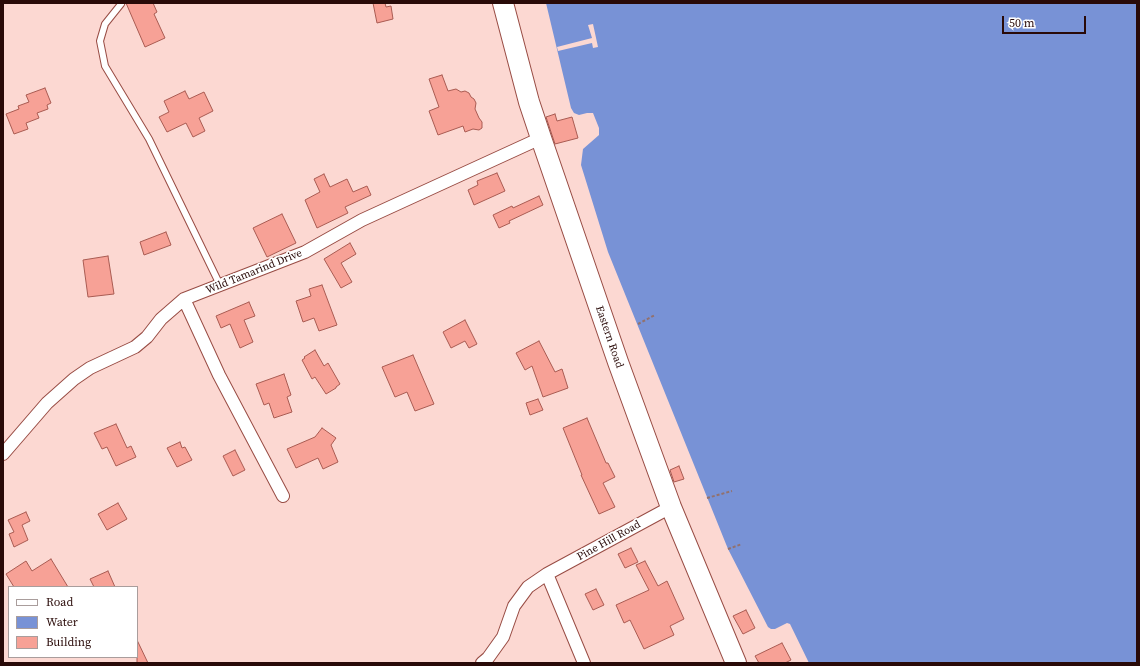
<!DOCTYPE html>
<html>
<head>
<meta charset="utf-8">
<style>
	body { margin:0 }
	#map { position:relative; width:1140px; height:666px; overflow:hidden; background:#fcd8d2; font-family:"Source Serif 4",serif }
	canvas { display:block }
	.frame { position:absolute; inset:0; border:4px solid #290a08; pointer-events:none }
	.legend { position:absolute; left:8px; top:586px; width:130px; height:72px; box-sizing:border-box; background:#fff; border:1px solid #a99d9c; margin:0; padding:5px 7px; list-style:none; font-size:12px; color:#290a08 }
	.legend li { display:flex; align-items:center; gap:8px; height:20px }
	.legend b { width:20px; border:1px solid #a99d9c }
	.scale { position:absolute; left:1002px; top:16px; width:84px; height:18px; box-sizing:border-box; border:2px solid #290a08; border-top:0; padding-left:5px; font-size:12px; line-height:14px; white-space:nowrap; color:#290a08; -webkit-text-stroke:3px #fff; paint-order:stroke }
</style>
</head>
<body>
<div id="map">
<canvas width="1140" height="666"></canvas>
<div class="frame"></div>
<ul class="legend">
<li><b style="height:5px;background:#fff"></b>Road</li>
<li><b style="height:11px;background:#7892d6"></b>Water</li>
<li><b style="height:11px;background:#f7a196"></b>Building</li>
</ul>
<div class="scale">50 m</div>
</div>
<script>
const context = document.querySelector('canvas').getContext('2d');
context.lineJoin = 'round';
function paint(path, color) { context.fillStyle = color; context.fill(path, 'evenodd'); }
const poly = rows => new Path2D(rows.map(r => 'M' + r).join(''));
function strokePath(path, color, width, dash) { context.strokeStyle = color; context.lineWidth = width; context.lineCap = dash ? 'butt' : 'round'; context.setLineDash(dash || []); context.stroke(path); }
function label(font, color, halo, rows, align = 'center') {
  context.font = font + ' "Source Serif 4",serif'; context.lineWidth = 3.5; context.setLineDash([]); context.textBaseline = 'middle'; context.strokeStyle = halo; context.fillStyle = color; for (const [text, x, y, turn = 0] of rows) {
    context.save(); context.translate(x, y); context.rotate((+turn || 0) * Math.PI / 180); context.textAlign = isNaN(turn) ? turn : align; if (halo) context.strokeText(text, 0, 0); context.fillText(text, 0, 0); context.restore();
  }
}
paint(poly([
	[546,3,1137,3,1137,663,809,663,790,624,787,623,775,629,771,629,768,627,728,549,608,252,581,165,583,149,599,135,599,128,593,113,587,113,579,115,574,113,571,108]
]), '#7892d6');
paint(poly([
	[593,24,598,47,593,48,592,43,558,51,557,47,592,38,588,25]
]), '#fcd8d2');
const building = poly([
	[126,3,153,3,157,12,154,14,165,38,145,47,126,3],
	[373,3,385,3,386,7,391,6,393,19,377,23,373,3],
	[442,75,448,91,456,89,461,92,465,91,469,93,471,97,474,99,476,103,475,109,479,118,482,122,482,128,479,130,473,129,465,132,463,126,438,135,429,111,439,107,429,79,442,75],
	[45,88,51,103,47,105,48,109,37,113,39,118,26,123,28,129,14,134,6,114,19,109,18,106,29,102,26,95,45,88],
	[185,91,189,99,204,92,213,111,199,118,205,131,193,137,186,123,167,132,159,117,169,112,164,101,185,91],
	[555,114,557,121,572,117,578,138,555,144,546,117,555,114],
	[497,173,505,191,474,205,468,190,478,185,477,181,497,173],
	[324,174,330,187,347,179,353,192,367,186,371,195,345,207,348,213,317,228,305,200,320,192,314,179,324,174],
	[539,196,543,205,509,221,510,223,499,228,493,215,512,206,513,208,539,196],
	[282,214,296,243,267,257,253,228,282,214],
	[166,232,171,245,144,255,140,242,166,232],
	[350,243,356,254,341,263,352,282,341,288,324,259,350,243],
	[108,256,114,294,88,297,83,260,108,256],
	[322,285,337,325,319,331,314,318,303,322,296,301,311,296,309,289,322,285],
	[249,302,255,316,244,320,253,342,240,348,230,324,221,328,216,316,249,302],
	[465,320,477,344,469,348,465,341,451,348,443,332,465,320],
	[539,341,555,372,562,369,568,388,543,397,532,366,525,370,516,353,539,341],
	[315,350,324,366,328,363,340,384,336,387,336,388,326,394,315,377,312,379,302,360,305,358,304,357,315,350],
	[413,355,434,404,415,411,407,392,395,397,382,367,413,355],
	[284,374,291,395,287,397,292,412,274,418,269,403,264,405,256,384,284,374],
	[538,399,543,410,530,415,526,403,538,399],
	[587,418,606,463,608,463,615,477,603,483,615,507,599,514,581,475,582,475,563,428,587,418],
	[116,424,127,448,131,446,136,457,116,466,107,447,102,449,94,433,116,424],
	[322,428,336,438,331,445,338,462,323,469,318,458,296,468,287,449,315,437,322,428],
	[180,442,182,448,185,447,192,460,177,467,167,448,180,442],
	[235,450,245,470,233,476,223,456,235,450],
	[679,466,684,479,674,482,670,470,679,466],
	[118,503,127,519,107,530,98,514,118,503],
	[26,512,30,521,22,525,28,540,14,547,9,534,14,532,8,520,26,512],
	[631,548,638,562,625,568,618,554,631,548],
	[51,559,68,587,14,587,6,574,26,561,32,571,51,559],
	[645,561,658,586,667,581,684,619,670,626,674,635,644,649,630,620,624,623,616,605,649,590,636,565,645,561],
	[108,571,115,587,94,587,90,579,108,571],
	[596,589,604,605,593,610,585,594,596,589],
	[746,610,755,628,743,634,733,616,746,610],
	[137,640,148,663,137,663,137,640],
	[782,643,791,660,785,663,759,663,755,656,782,643]
]);
paint(building, '#f7a196');
strokePath(building, '#a95b52', 1);
const service = poly([
	[121,4,105,24,100,41,105,66,149,139,220,285]
]);
const minor = poly([
	[184,299,219,375,283,496],
	[3,454,47,403,74,379,90,368,135,347,147,337,161,319,184,299,305,252,362,220,541,138],
	[547,574,584,663],
	[482,663,488,658,503,637,514,606,528,587,547,574,671,507]
]);
const trunk = poly([
	[503,3,529,102,541,138,618,362,671,507,736,663]
]);
strokePath(service, '#984c44', 8);
strokePath(minor, '#984c44', 14);
strokePath(trunk, '#984c44', 22);
strokePath(poly([
	[638,324,655,315],
	[707,498,732,491],
	[728,549,742,544]
]), '#92716d', 2, [3, 2]);
strokePath(service, '#fff', 6);
strokePath(minor, '#fff', 12);
strokePath(trunk, '#fff', 20);
label('11px', '#290a08', '#fff', [
	["Wild Tamarind Drive",254,272,-22],
	["Eastern Road",609,337,71],
	["Pine Hill Road",609,541,-29]
]);
</script>
</body>
</html>
